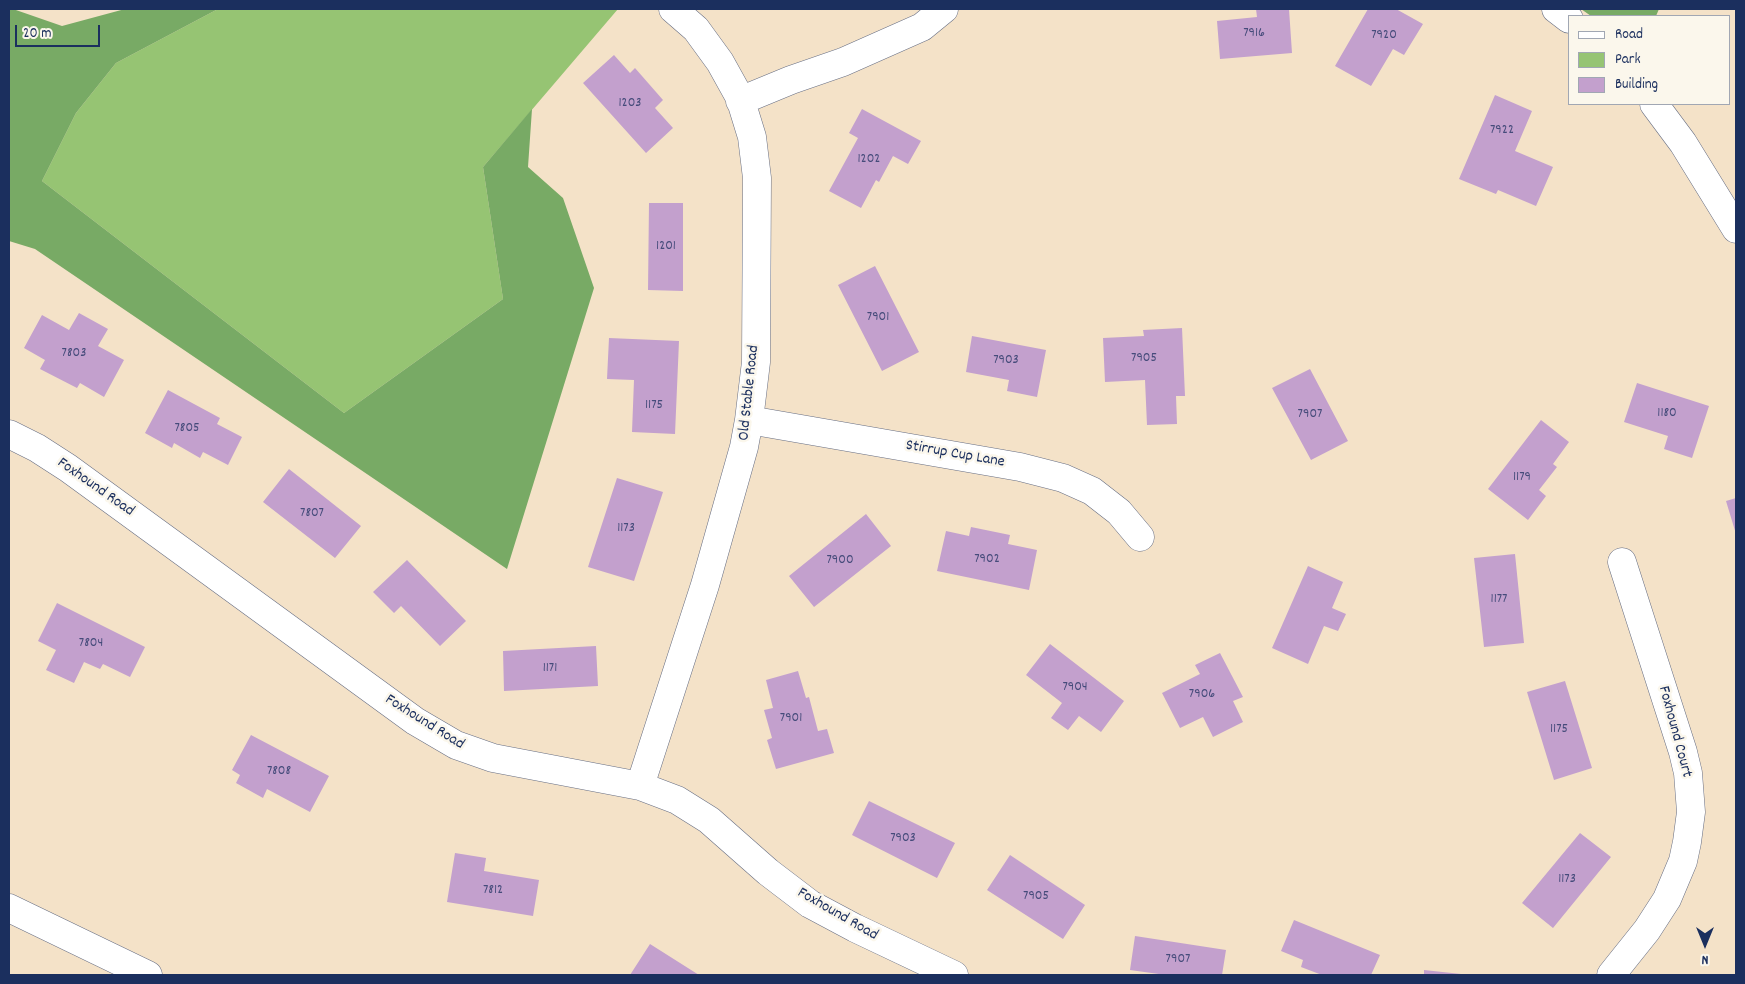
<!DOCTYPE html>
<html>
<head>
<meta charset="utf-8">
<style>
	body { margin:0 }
	#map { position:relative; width:1745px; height:984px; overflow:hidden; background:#f4e2c8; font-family:Dekko,sans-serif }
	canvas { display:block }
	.frame { position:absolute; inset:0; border:10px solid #1b2f5e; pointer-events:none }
	.legend { position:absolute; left:1568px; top:15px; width:162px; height:90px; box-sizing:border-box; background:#fbf7ec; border:1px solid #a1a7b3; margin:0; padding:6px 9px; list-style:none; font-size:15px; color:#1b2f5e }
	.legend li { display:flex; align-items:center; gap:10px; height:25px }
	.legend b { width:25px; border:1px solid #a1a7b3 }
	.north { position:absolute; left:1680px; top:919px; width:50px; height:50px; -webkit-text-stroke:4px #fbf7ec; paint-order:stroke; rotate:180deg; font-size:14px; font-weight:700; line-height:20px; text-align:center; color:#1b2f5e }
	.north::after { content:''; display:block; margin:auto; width:18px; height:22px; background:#1b2f5e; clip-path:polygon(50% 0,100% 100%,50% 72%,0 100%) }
	.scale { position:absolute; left:15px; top:25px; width:85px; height:22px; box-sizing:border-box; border:2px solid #1b2f5e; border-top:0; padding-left:6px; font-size:15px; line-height:18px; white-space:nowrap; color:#1b2f5e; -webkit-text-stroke:4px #fbf7ec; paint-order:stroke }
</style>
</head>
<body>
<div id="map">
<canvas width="1745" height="984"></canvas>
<div class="frame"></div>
<ul class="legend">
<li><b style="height:6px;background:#fff"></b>Road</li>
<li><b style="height:14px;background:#96c473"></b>Park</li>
<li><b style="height:14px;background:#c3a0cd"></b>Building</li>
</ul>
<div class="north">N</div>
<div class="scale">20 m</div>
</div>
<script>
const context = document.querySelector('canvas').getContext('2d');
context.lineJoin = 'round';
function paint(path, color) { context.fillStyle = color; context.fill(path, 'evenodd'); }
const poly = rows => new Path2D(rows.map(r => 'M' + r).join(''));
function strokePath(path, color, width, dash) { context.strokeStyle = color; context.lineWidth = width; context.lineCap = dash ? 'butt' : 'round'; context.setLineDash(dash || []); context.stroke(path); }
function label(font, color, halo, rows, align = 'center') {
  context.font = font + ' Dekko,sans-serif'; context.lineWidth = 5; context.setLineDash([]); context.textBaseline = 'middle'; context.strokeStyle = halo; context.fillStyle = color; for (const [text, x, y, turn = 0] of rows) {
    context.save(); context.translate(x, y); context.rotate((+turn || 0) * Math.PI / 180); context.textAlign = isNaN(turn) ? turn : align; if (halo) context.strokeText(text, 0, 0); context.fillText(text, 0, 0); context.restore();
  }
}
paint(poly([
	[218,9,618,9,483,167,503,299,344,413,42,181,76,113,116,63]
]), '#96c473');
paint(poly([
	[9,9,13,9,62,26,125,9,218,9,116,63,76,113,42,181,344,413,503,299,483,167,532,109,528,167,563,198,594,288,507,569,35,249,9,241],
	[1581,9,1659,9,1656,16,1591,16]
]), '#78aa65');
paint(poly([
	[1256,9,1289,9,1292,53,1220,59,1217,21,1257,17],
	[1368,9,1396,9,1423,24,1404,55,1393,49,1371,86,1335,66],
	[614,55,630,73,635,68,663,100,655,108,673,128,646,153,583,83],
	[1495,95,1532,111,1515,151,1553,167,1536,206,1498,190,1496,194,1459,179],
	[862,109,921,141,908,164,893,156,879,182,876,180,861,208,829,191,858,138,849,133],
	[649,203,683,203,683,291,648,290],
	[875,266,919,352,882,371,838,285],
	[79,313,108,329,98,346,124,360,104,397,80,383,77,388,40,369,45,360,24,348,42,315,69,330],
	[1182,328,1185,396,1176,396,1177,424,1147,425,1145,380,1105,382,1103,338,1144,336,1143,330],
	[972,336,1046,350,1037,397,1007,391,1009,380,966,372],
	[609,338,679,341,675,434,632,432,634,380,607,379],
	[1310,369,1348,441,1311,460,1272,388],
	[1637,383,1709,406,1692,458,1664,449,1668,436,1624,422],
	[168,390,220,418,217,424,242,437,228,465,203,452,200,458,174,443,172,448,145,433],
	[1541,420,1569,442,1553,464,1557,467,1539,490,1546,496,1528,520,1488,489],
	[289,469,361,526,335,558,263,502],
	[617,478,663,492,634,581,588,567],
	[1736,498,1736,534,1726,501],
	[866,514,891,546,814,607,789,576],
	[971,527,1010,535,1008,544,1037,550,1029,590,937,571,946,531,969,536],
	[1515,554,1524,643,1484,647,1474,558],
	[407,560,466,621,440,646,401,606,394,613,373,592],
	[1308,566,1343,582,1332,608,1346,614,1338,631,1324,626,1308,664,1272,648],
	[57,603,145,647,130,677,103,664,100,669,84,662,74,683,46,670,56,650,38,641],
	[1050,644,1124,701,1101,732,1079,716,1068,730,1051,718,1062,703,1026,675],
	[596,646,598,686,504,691,503,651],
	[1220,653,1243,697,1233,701,1243,722,1213,737,1203,717,1180,728,1162,693,1200,674,1195,665],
	[798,671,806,698,809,697,818,731,827,729,834,753,776,769,767,740,772,738,764,710,773,708,766,680],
	[1565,681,1592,768,1554,780,1527,692],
	[251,735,329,776,310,812,267,789,263,798,236,783,240,775,232,770],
	[869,801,955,843,937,878,852,835],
	[1580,833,1611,857,1553,928,1522,903],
	[455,853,486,858,484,871,539,880,533,916,447,902],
	[1010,855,1085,905,1063,939,987,890],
	[1294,920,1380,955,1371,975,1322,975,1301,967,1303,960,1281,951],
	[1135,936,1226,950,1222,975,1166,975,1130,970],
	[650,944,699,975,630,975],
	[1424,970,1461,974,1461,975,1424,975]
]), '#c3a0cd');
const minor = poly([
	[1556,9,1569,19],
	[740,101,791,80,843,62,922,27,944,9],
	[1654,104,1683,143,1736,229],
	[749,420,1020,467,1063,478,1092,491,1119,512,1140,537],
	[9,434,37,448,68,468,415,721,456,745,493,758,640,786,677,800,709,820,768,872,810,904,855,928,954,975],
	[640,786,705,585,744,447,749,420,756,362,757,178,752,137,740,98,720,62,696,29,673,9],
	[9,908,148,975],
	[1611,975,1647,930,1667,899,1683,861,1687,842,1691,812,1688,773,1683,752,1622,562]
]);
strokePath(minor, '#676e83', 29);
strokePath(minor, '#fff', 28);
label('14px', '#454b7a', null, [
	["7916",1254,34],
	["7920",1384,36],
	["1203",630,104],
	["7922",1502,131],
	["1202",869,160],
	["1201",666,247],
	["7901",878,318],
	["7803",74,354],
	["7905",1144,359],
	["7903",1006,361],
	["1175",654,406],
	["1180",1667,414],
	["7907",1310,415],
	["7805",187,429],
	["1179",1522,478],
	["7807",312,514],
	["1173",626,529],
	["7902",987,560],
	["7900",840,561],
	["1177",1499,600],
	["7804",91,644],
	["1171",550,669],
	["7904",1075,688],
	["7906",1202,695],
	["7901",791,719],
	["1175",1559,730],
	["7808",279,772],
	["7903",903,839],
	["1173",1567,880],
	["7812",493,891],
	["7905",1036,897],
	["7907",1178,960]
]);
label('16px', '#1b2f5e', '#fbf7ec', [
	["Old Stable Road",750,393,-84],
	["Stirrup Cup Lane",955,455,10],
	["Foxhound Road",95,488,35],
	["Foxhound Road",424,723,32],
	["Foxhound Court",1674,732,75],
	["Foxhound Road",837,915,30]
]);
</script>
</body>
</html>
